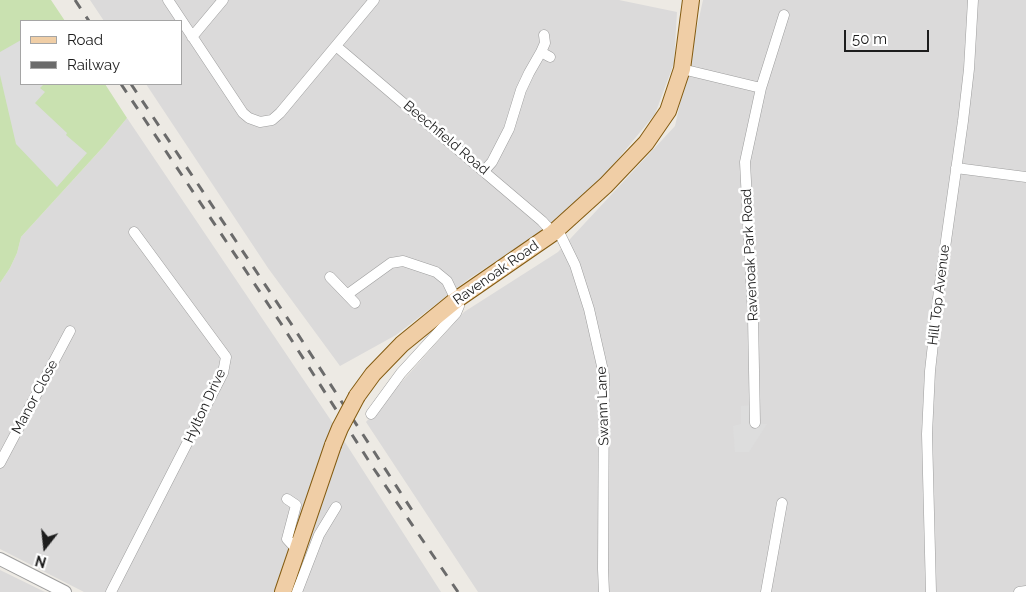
<!DOCTYPE html>
<html>
<head>
<meta charset="utf-8">
<style>
	body { margin:0 }
	#map { position:relative; width:1026px; height:592px; overflow:hidden; background:#edeae4; font-family:Raleway,sans-serif }
	canvas { display:block }
	.legend { position:absolute; left:20px; top:20px; width:162px; height:65px; box-sizing:border-box; background:#fff; border:1px solid #a5a5a5; margin:0; padding:6px 9px; list-style:none; font-size:15px; color:#1d1d1d }
	.legend li { display:flex; align-items:center; gap:10px; height:25px }
	.legend b { width:25px; border:1px solid #a5a5a5 }
	.north { position:absolute; left:20px; top:522px; width:50px; height:50px; -webkit-text-stroke:4px #fff; paint-order:stroke; rotate:196deg; font-size:14px; font-weight:700; line-height:20px; text-align:center; color:#1d1d1d }
	.north::after { content:''; display:block; margin:auto; width:18px; height:22px; background:#1d1d1d; clip-path:polygon(50% 0,100% 100%,50% 72%,0 100%) }
	.scale { position:absolute; left:844px; top:30px; width:85px; height:22px; box-sizing:border-box; border:2px solid #1d1d1d; border-top:0; padding-left:6px; font-size:15px; line-height:18px; white-space:nowrap; color:#1d1d1d; -webkit-text-stroke:4px #fff; paint-order:stroke }
</style>
</head>
<body>
<div id="map">
<canvas width="1026" height="592"></canvas>
<ul class="legend">
<li><b style="height:6px;background:#f0cea6"></b>Road</li>
<li><b style="height:6px;background:#6b6b6b"></b>Railway</li>
</ul>
<div class="north">N</div>
<div class="scale">50 m</div>
</div>
<script>
const context = document.querySelector('canvas').getContext('2d');
context.lineJoin = 'round';
function paint(path, color) { context.fillStyle = color; context.fill(path, 'evenodd'); }
const poly = rows => new Path2D(rows.map(r => 'M' + r).join(''));
function strokePath(path, color, width, dash) { context.strokeStyle = color; context.lineWidth = width; context.lineCap = dash ? 'butt' : 'round'; context.setLineDash(dash || []); context.stroke(path); }
function label(font, color, halo, rows, align = 'center') {
  context.font = font + ' Raleway,sans-serif'; context.lineWidth = 5; context.setLineDash([]); context.textBaseline = 'middle'; context.strokeStyle = halo; context.fillStyle = color; for (const [text, x, y, turn = 0] of rows) {
    context.save(); context.translate(x, y); context.rotate((+turn || 0) * Math.PI / 180); context.textAlign = isNaN(turn) ? turn : align; if (halo) context.strokeText(text, 0, 0); context.fillText(text, 0, 0); context.restore();
  }
}
paint(poly([
	[90,0,619,0,677,12,674,63,655,114,599,182,535,236,470,278,396,335,340,366,268,268,146,84,181,84,181,21,104,21],
	[703,0,1026,0,1026,592,478,592,366,422,464,312,558,252,675,126],
	[127,118,332,422,441,592,84,592,0,549,0,283,10,268,17,253,21,237,104,146],
	[0,570,45,592,0,592]
]), '#dbdada');
paint(poly([
	[0,0,51,0,65,21,21,21,21,84,105,84,127,118,104,146,21,237,17,253,10,268,0,283]
]), '#c9e1b0');
paint(poly([
	[21,40,21,84,44,84,40,88,45,92,35,103,67,133,66,135,87,153,57,187,16,144,0,75,0,52],
	[755,405,755,423,767,424,749,452,735,452,733,426,741,424,741,406]
]), '#ddd');
const minor = poly([
	[168,0,243,113,249,118,260,122,272,120,280,113,374,0],
	[192,37,223,0],
	[336,46,542,221,553,233],
	[541,52,550,57],
	[682,69,761,88,745,162,753,317,755,423],
	[761,88,784,15],
	[956,168,1026,177],
	[484,171,492,162,509,129,521,90,529,73,541,52,545,43,544,35],
	[557,228,575,265,589,309,604,375,603,569,604,592],
	[330,277,355,303],
	[348,294,391,263,403,261,436,272,447,281,459,306,456,313,401,373,371,414],
	[0,463,70,331],
	[287,499,296,505,287,539,297,550],
	[111,592,223,373,226,357,134,232],
	[297,592,319,535,336,507],
	[766,592,782,503],
	[931,592,927,434,930,371,939,290,963,121,969,69,973,0],
	[1019,592,1026,591]
]);
const tertiary = poly([
	[0,559,65,592]
]);
const primary = poly([
	[357,396,373,374,402,344,456,300,553,233,606,185,646,143,668,111,682,69,691,0],
	[283,592,333,445]
]);
strokePath(minor, '#9e9e9e', 11);
strokePath(tertiary, '#9e9e9e', 14);
strokePath(primary, '#845c12', 18);
strokePath(minor, '#fff', 10);
strokePath(tertiary, '#fff', 12);
strokePath(primary, '#f0cea6', 16);
strokePath(poly([
	[75,0,89,21],
	[121,84,280,322,374,469,458,592],
	[131,84,290,322,417,518]
]), '#6b6b6b', 3, [10, 10]);
const primaryBridge = poly([
	[333,445,340,428,357,396]
]);
strokePath(primaryBridge, '#845c12', 18, []);
strokePath(primaryBridge, '#f0cea6', 16);
label('14px', '#1d1d1d', '#fff', [
	["Beechfield Road",446,138,40],
	["Ravenoak Park Road",750,255,-93],
	["Ravenoak Road",496,273,-35],
	["Hill Top Avenue",939,295,-83],
	["Manor Close",35,397,-62],
	["Hylton Drive",205,406,-65],
	["Swann Lane",603,406,-92]
]);
</script>
</body>
</html>
